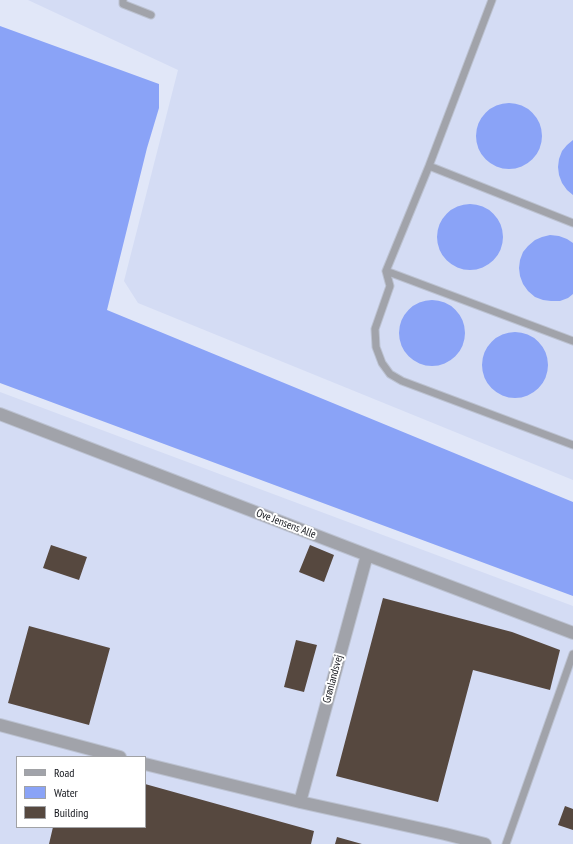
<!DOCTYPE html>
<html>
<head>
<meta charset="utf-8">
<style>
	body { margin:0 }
	#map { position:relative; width:573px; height:844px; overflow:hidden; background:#e1e7f8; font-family:"PT Sans Narrow",sans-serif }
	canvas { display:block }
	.legend { position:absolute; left:16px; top:756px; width:130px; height:72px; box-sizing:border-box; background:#fff; border:1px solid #a1a2a5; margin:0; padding:5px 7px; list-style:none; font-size:12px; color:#15171d }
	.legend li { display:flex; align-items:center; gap:8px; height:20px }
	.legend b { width:20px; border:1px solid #a1a2a5 }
</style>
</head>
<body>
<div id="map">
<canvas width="573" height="844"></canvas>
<ul class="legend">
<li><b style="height:5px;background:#a1a3aa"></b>Road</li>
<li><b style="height:11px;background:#8aa3f7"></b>Water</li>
<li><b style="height:11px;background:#56483f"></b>Building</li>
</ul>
</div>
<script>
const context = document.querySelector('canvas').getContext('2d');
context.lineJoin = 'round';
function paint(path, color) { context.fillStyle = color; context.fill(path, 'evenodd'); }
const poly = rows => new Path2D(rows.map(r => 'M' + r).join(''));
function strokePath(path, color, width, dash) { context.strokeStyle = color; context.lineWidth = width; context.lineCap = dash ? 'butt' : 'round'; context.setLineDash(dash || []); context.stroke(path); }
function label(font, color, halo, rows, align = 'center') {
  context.font = font + ' "PT Sans Narrow",sans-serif'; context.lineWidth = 4; context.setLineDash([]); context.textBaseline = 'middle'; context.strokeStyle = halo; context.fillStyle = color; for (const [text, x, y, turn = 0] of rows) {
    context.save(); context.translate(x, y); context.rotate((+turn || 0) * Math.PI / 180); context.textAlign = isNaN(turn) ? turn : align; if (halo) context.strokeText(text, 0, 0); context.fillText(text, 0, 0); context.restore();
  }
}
paint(poly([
	[28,0,573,0,573,480,138,303,124,281,178,70],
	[0,392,573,606,573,844,0,844],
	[17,757,145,757,145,827,17,827]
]), '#d4dcf4');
paint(poly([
	[0,26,159,84,159,108,147,148,107,310,573,502,573,596,0,383],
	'476 136a33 33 0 1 1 66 0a33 33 0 1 1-66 0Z',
	[573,140,573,195,567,190,562,183,559,175,558,167,559,159,562,151,567,145],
	'437 237a33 33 0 1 1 66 0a33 33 0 1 1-66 0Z',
	[550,235,559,236,567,239,573,243,573,294,568,298,560,301,551,301,543,300,535,297,528,291,523,284,520,276,519,268,520,260,523,252,528,246,535,240,542,237],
	'399 333a33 33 0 1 1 66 0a33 33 0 1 1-66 0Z',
	'482 365a33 33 0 1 1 66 0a33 33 0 1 1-66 0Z'
]), '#8aa3f7');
paint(poly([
	[51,545,87,557,79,580,43,568],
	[310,545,334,555,324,582,299,572],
	[383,598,512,632,560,650,550,690,473,670,438,802,336,776],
	[29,626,110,648,89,725,8,703],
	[296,640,317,645,304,692,284,687],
	[145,784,314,831,311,844,49,844,53,827,145,827],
	[565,806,573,809,573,830,558,825],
	[337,837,362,844,335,844]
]), '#56483f');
const lane = poly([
	[123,0,123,4,151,15],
	[492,0,429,166,386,271,390,286,375,329,376,347,382,363,390,374,402,381,573,445],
	[429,166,573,223],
	[386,271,573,341],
	[506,844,573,654]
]);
const street = poly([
	[0,414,367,555,573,633],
	[0,725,120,757],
	[145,764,300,802,445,834,485,844],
	[300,802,367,555]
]);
strokePath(lane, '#bcc2d1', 9);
strokePath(street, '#bcc2d1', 14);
strokePath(lane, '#a1a3aa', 7);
strokePath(street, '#a1a3aa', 12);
label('11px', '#15171d', '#fff', [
	["Ove Jensens Alle",286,524,21],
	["Grønlandsvej",333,679,-75]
]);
</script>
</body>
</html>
